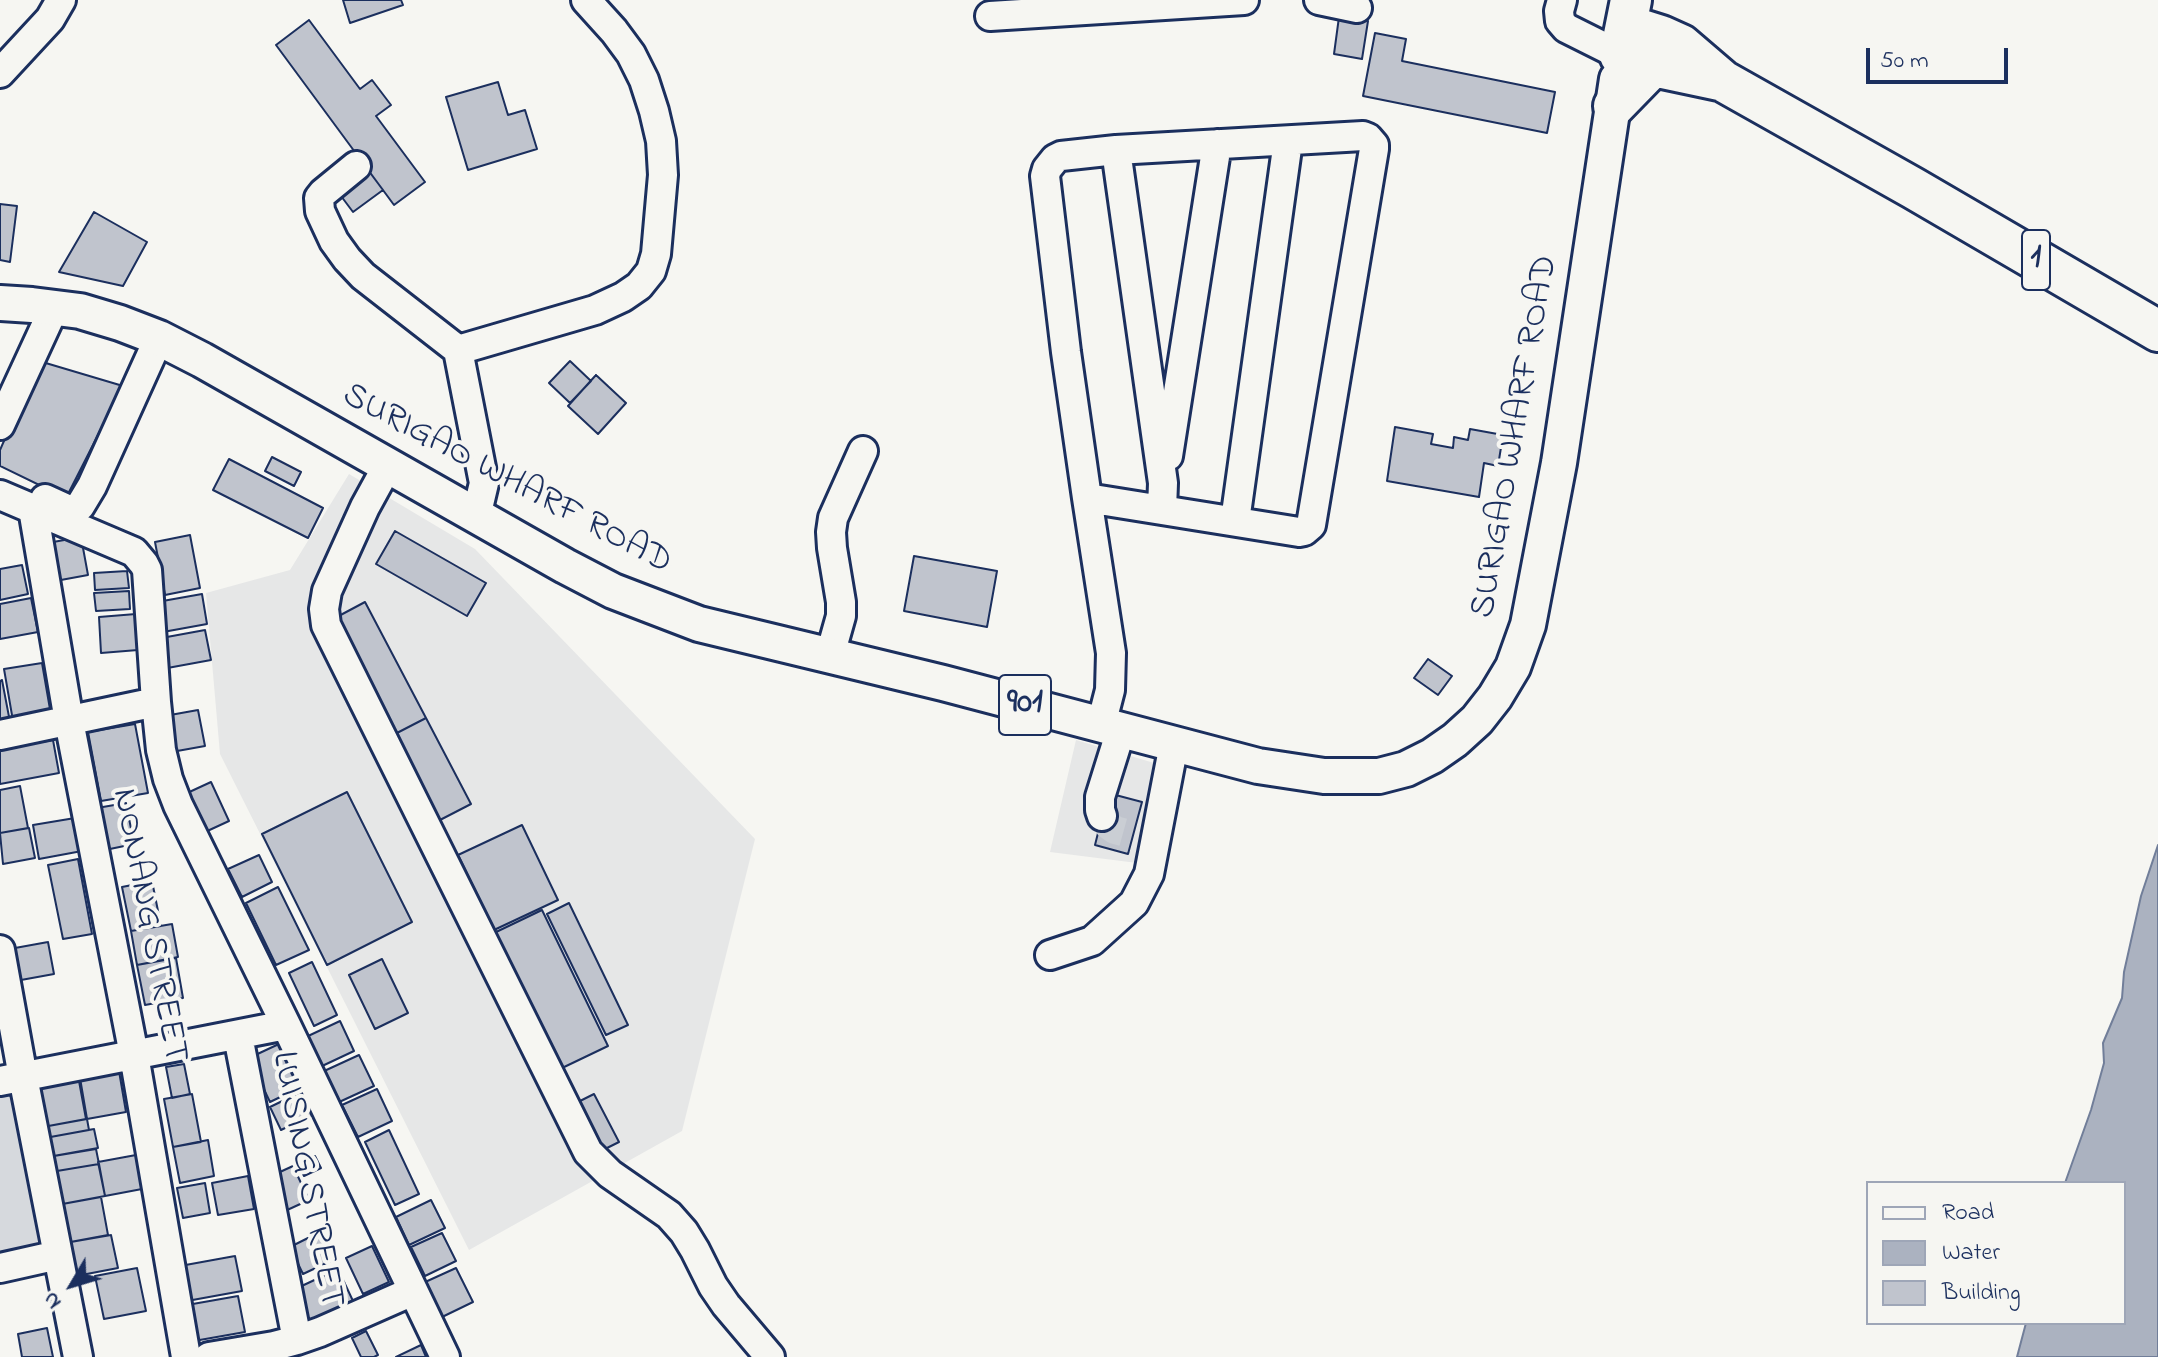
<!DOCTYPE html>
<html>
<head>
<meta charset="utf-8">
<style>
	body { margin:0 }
	#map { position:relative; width:2158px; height:1357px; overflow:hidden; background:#f6f6f2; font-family:"Indie Flower",sans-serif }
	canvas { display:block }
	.legend { position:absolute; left:1866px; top:1181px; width:260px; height:144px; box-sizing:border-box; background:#f6f6f2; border:2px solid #9ea6b7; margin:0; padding:10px 14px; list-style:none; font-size:24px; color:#1b2f5e }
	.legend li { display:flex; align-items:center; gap:16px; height:40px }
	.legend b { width:40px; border:2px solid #9ea6b7 }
	.north { position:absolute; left:32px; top:1245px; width:80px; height:80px; -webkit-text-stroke:6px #f6f6f2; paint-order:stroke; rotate:232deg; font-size:22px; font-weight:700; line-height:32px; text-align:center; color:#1b2f5e }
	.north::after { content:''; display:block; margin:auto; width:28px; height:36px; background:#1b2f5e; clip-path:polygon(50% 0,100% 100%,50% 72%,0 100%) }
	.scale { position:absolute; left:1866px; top:48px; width:142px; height:36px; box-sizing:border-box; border:4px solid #1b2f5e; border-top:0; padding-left:10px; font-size:24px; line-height:28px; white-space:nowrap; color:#1b2f5e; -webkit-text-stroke:6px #f6f6f2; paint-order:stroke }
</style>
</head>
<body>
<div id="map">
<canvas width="2158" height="1357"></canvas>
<ul class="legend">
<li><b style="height:10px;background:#f6f6f2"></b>Road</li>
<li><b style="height:22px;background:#abb2c0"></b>Water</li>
<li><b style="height:22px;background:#c0c4cd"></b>Building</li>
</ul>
<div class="north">N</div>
<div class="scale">50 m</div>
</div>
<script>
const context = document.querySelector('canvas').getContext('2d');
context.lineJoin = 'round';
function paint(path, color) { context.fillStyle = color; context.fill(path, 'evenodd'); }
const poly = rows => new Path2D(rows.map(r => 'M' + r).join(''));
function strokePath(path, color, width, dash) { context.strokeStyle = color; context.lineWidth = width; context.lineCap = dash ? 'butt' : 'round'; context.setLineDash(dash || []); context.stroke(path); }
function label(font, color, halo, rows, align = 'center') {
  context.font = font + ' "Indie Flower",sans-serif'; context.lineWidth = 8; context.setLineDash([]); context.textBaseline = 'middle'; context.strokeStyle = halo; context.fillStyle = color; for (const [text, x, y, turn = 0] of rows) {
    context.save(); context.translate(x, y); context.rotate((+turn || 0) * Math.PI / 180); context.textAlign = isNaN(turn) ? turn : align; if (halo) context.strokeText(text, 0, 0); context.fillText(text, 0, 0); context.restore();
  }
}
paint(poly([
	[349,474,475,549,755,839,682,1131,469,1250,220,754,206,593,290,570],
	[1076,740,1178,770,1161,866,1050,852]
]), '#e6e7e7');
paint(poly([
	[19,1083,50,1252,0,1263,0,1087]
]), '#d6d9dd');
const water = poly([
	[2158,845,2158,1357,2017,1357,2026,1323,2124,1323,2124,1183,2065,1183,2091,1110,2104,1063,2103,1043,2122,998,2124,972,2141,896,2158,845]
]);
paint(water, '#abb2c0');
strokePath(water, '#717e99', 2);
const building = poly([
	[343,0,401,0,403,5,350,23,343,0],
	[1339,17,1368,21,1362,59,1334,54,1339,17],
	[309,20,360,89,372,80,391,105,376,116,425,182,394,205,276,45,309,20],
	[1375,33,1406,39,1402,61,1555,92,1547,133,1363,96,1375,33],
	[498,82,508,115,525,110,537,149,468,170,446,97,498,82],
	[365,166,383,190,353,212,335,188,365,166],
	[0,204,17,206,10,262,0,260,0,204],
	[94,212,147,242,123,286,59,272,94,212],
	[39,361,123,386,66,498,0,466,0,450,39,361],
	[570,361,591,381,570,403,549,383,570,361],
	[596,375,626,403,598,434,568,406,596,375],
	[1395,427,1433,434,1431,444,1453,448,1454,437,1468,440,1470,429,1503,435,1498,466,1484,463,1479,497,1387,481,1395,427],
	[272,457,301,472,294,486,265,471,272,457],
	[229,459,323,508,308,538,213,490,229,459],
	[395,531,486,583,467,616,376,564,395,531],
	[190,535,200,588,165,595,155,542,190,535],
	[81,537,88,575,50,582,42,544,81,537],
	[914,556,997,571,987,627,904,611,914,556],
	[22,565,28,594,0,600,0,569,22,565],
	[127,571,129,588,95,590,94,573,127,571],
	[129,591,130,609,96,611,94,593,129,591],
	[202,594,207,624,163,632,157,602,202,594],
	[31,598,38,632,0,639,0,604,31,598],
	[365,602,426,718,395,734,335,618,365,602],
	[136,614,138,650,101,653,99,617,136,614],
	[205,630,211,660,162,669,156,639,205,630],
	[1428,659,1452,676,1438,695,1414,678,1428,659],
	[42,663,51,715,13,721,4,669,42,663],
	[2,680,10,722,0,724,0,681,2,680],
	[198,710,205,746,166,753,159,717,198,710],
	[426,718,471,804,440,820,395,734,426,718],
	[135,724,148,793,101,801,88,732,135,724],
	[53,740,59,773,0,784,0,749,53,740],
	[211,782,229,821,203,833,185,794,211,782],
	[20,786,28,828,0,833,0,790,20,786],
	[347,792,412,922,327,965,262,834,347,792],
	[1108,793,1142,802,1128,854,1095,845,1108,793],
	[126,803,134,844,105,850,97,808,126,803],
	[75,818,82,851,39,859,33,825,75,818],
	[522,825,558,900,494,930,458,855,522,825],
	[29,828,35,858,3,864,0,833,29,828],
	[259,855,272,882,242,897,228,869,259,855],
	[78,859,92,934,63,939,48,865,78,859],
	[152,881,161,926,131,931,122,887,152,881],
	[278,887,309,950,276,965,246,903,278,887],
	[569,903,628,1025,606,1035,547,914,569,903],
	[542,910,608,1046,560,1069,494,933,542,910],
	[172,924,178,957,137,965,131,931,172,924],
	[48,942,54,974,21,980,15,948,48,942],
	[176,958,183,998,145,1005,137,965,176,958],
	[382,959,408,1013,375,1029,349,975,382,959],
	[312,962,337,1015,314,1026,289,973,312,962],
	[340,1021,354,1051,320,1067,306,1037,340,1021],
	[281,1043,303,1086,270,1102,249,1058,281,1043],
	[359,1055,374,1086,337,1103,322,1072,359,1055],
	[184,1064,190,1094,172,1098,166,1067,184,1064],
	[119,1071,126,1112,87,1119,80,1078,119,1071],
	[79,1081,86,1119,43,1127,35,1089,79,1081],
	[377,1089,392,1121,358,1137,342,1105,377,1089],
	[303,1091,314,1114,281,1130,270,1107,303,1091],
	[192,1094,201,1142,173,1147,164,1099,192,1094],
	[594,1094,619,1142,599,1152,574,1104,594,1094],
	[87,1119,89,1130,45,1138,43,1127,87,1119],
	[94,1129,98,1148,48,1157,45,1138,94,1129],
	[389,1130,419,1194,395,1205,365,1142,389,1130],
	[208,1140,214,1176,180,1183,173,1147,208,1140],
	[96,1149,99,1164,51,1172,48,1157,96,1149],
	[136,1155,142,1189,105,1196,98,1162,136,1155],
	[315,1156,321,1168,304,1176,298,1164,315,1156],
	[99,1164,105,1196,57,1205,51,1172,99,1164],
	[293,1166,309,1200,285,1211,269,1177,293,1166],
	[248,1176,254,1209,218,1215,212,1183,248,1176],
	[205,1183,210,1213,183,1218,177,1188,205,1183],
	[101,1197,108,1235,65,1243,57,1205,101,1197],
	[431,1200,445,1228,409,1245,396,1217,431,1200],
	[324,1230,337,1258,303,1274,290,1247,324,1230],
	[442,1233,456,1261,425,1276,411,1247,442,1233],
	[111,1235,118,1268,71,1277,65,1243,111,1235],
	[372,1246,389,1282,363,1294,346,1258,372,1246],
	[235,1256,242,1291,187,1301,180,1266,235,1256],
	[137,1268,146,1311,104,1319,95,1276,137,1268],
	[456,1268,473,1302,440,1318,423,1283,456,1268],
	[338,1269,353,1301,306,1324,291,1291,338,1269],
	[238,1296,245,1332,194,1341,187,1305,238,1296],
	[47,1328,53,1357,22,1357,18,1334,47,1328],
	[366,1331,378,1355,374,1357,361,1357,352,1338,366,1331],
	[421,1345,426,1357,396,1357,421,1345]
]);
paint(building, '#c0c4cd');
strokePath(building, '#1b2f5e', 2);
strokePath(poly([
	[1102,816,1108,825,1115,830,1133,835]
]), '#caced4', 28, [28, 14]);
const minor = poly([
	[1319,0,1357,8],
	[1562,0,1559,11,1560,21,1566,28,1620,55],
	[990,16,1244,0],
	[0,73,50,19,61,0],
	[1116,150,1163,483,1162,510],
	[356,166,323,193,319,198,320,211,334,241,347,259,363,276,458,350,484,483,476,517],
	[458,350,595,310,623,297,639,286,651,271,656,254,663,175,661,141,654,111,644,80,631,54,614,31,586,0],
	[0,425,54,308],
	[1168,456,1217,144],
	[388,465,365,507,327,591,324,609,326,625,588,1152,610,1174,669,1215,684,1232,695,1250,713,1286,726,1305,770,1357],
	[0,495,134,552,144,564,147,570,156,702,161,750,168,779,178,805,286,1025,445,1357],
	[1087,498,1299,532,1304,531,1311,525,1374,149,1374,145,1368,138,1363,136,1116,150,1061,156,1055,159,1047,169,1045,176,1066,352,1087,498,1111,653,1110,690,1101,725],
	[45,499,69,510,75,510,80,506,92,486,159,338],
	[33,509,69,721,134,1055,186,1357],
	[1235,521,1288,141],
	[830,655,841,616,841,602,832,548,831,532,833,518,863,451],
	[0,735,156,702],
	[1102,816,1100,810,1100,797,1121,730],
	[0,950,23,1077,78,1357],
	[1050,955,1092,941,1134,903,1149,874,1174,744],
	[238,1036,297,1340],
	[0,1081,286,1025],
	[0,1268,58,1255],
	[209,1357,274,1346,297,1340,320,1332,413,1291]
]);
const major = poly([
	[0,303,32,305,80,311,120,323,159,338,202,360,565,566,613,591,699,624,943,683,1258,766,1324,776,1379,776,1406,769,1432,756,1455,740,1477,720,1495,697,1513,667,1528,625,1559,463,1617,79]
]);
const highway = poly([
	[1631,0,1620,55,1653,66,1719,80],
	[1626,25,1661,36,1681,45,1723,81,1913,188,2158,331],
	[1614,106,1653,66]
]);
strokePath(minor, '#1b2f5e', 34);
strokePath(major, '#1b2f5e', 40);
strokePath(highway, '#1b2f5e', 46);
strokePath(minor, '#f6f6f2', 28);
strokePath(major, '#f6f6f2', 34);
strokePath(highway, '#f6f6f2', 40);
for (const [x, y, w] of [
	[2036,260,28],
	[1025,705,52]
]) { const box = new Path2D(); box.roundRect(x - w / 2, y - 30, w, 60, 6); context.fillStyle = '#f6f6f2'; context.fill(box); strokePath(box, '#1b2f5e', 2); }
label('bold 34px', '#1b2f5e', null, [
	["1",2036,260],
	["901",1025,705]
]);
label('36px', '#1b2f5e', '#f6f6f2', [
	["SURIGAO WHARF ROAD",1517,437,-80],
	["SURIGAO WHARF ROAD",506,481,28],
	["NONANG STREET",147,926,79],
	["LUISING STREET",305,1180,79]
]);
</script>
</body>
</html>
